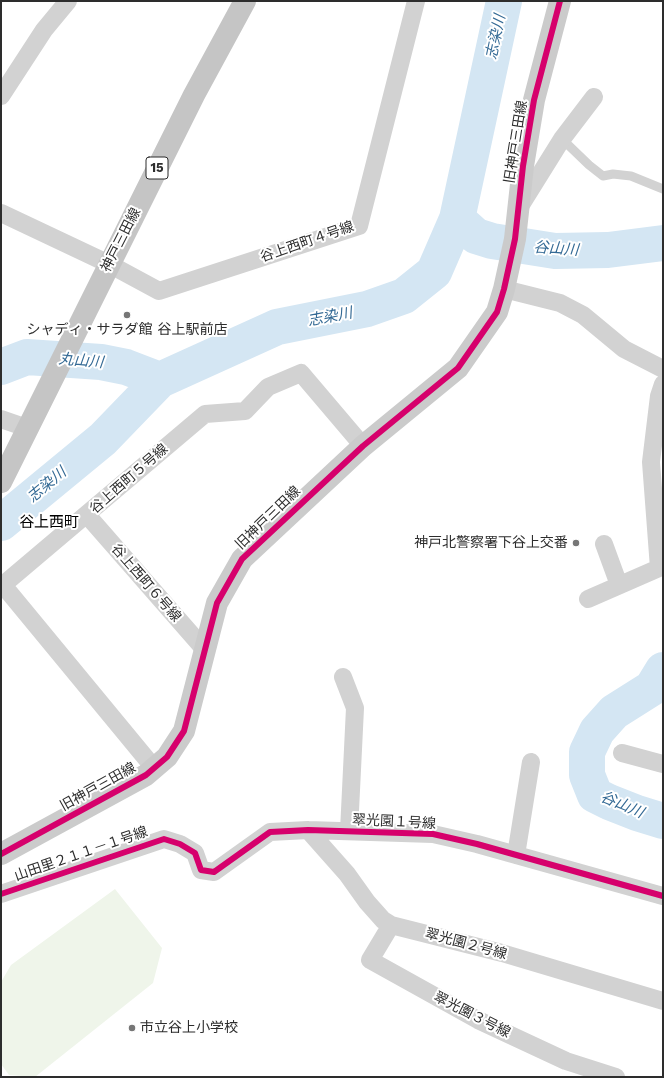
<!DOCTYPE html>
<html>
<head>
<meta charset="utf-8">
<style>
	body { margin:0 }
	#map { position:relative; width:664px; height:1078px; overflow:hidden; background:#fff; font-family:"Work Sans",sans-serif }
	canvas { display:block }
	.frame { position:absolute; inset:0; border:2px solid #2d2d2d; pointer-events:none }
</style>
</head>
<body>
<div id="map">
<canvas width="664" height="1078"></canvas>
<div class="frame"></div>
</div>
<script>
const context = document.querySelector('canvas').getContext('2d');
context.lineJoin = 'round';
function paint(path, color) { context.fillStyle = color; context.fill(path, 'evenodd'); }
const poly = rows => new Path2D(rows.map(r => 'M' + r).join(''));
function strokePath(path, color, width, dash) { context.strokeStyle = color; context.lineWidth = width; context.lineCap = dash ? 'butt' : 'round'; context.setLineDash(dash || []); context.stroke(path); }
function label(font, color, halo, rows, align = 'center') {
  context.font = font + ' "Work Sans","Noto Sans JP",sans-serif'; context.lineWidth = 4; context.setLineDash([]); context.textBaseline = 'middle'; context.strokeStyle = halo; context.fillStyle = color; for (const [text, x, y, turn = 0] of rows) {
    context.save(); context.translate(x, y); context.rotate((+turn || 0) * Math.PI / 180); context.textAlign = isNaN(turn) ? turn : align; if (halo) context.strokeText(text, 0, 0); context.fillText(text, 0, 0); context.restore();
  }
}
paint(poly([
	[115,889,162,948,153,983,35,1077,9,1075,1,1064,1,982,11,965]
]), '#eff5ea');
strokePath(poly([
	[457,219,476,236,492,241,555,251,608,250,663,243],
	[1,367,27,357,101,362,126,367,160,380],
	[1,523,103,439,160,380,277,327,367,309,404,296,434,272,457,219,504,1],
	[663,670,652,688,614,712,597,731,587,752,587,775,595,795,609,802,637,813,663,821]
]), '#d4e6f3', 36);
strokePath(poly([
	[562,139,589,165,603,176,613,174,631,176,663,189]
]), '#d2d2d2', 9);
strokePath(poly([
	[1,96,44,30,68,1],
	[519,208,562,139,594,97],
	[1,213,109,264,159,291,359,226,416,1],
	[504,289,560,303,583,315,624,349,663,369],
	[1,419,27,428],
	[87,515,205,650],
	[604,544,619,585],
	[588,599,659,568,651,462,659,396,663,384],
	[343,677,355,708,349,831],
	[622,753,663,764],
	[154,768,3,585,205,414,245,411,268,387,301,373,363,446],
	[308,830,347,874,367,902,383,920,391,925,502,953,663,1001],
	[516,855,531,762],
	[1,894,164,839,180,844,195,853,201,870,214,872,270,832,308,830,433,834,477,844,663,896],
	[391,925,370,960,478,1020,566,1061,616,1077]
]), '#d2d2d2', 18);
strokePath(poly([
	[1,854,146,775,167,757,184,731,217,603,242,559,363,446,458,368,497,312,504,289,515,239,523,166,534,100,560,1]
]), '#cbcbcb', 22);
strokePath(poly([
	[1,482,194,95,245,1]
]), '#c5c5c5', 22);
strokePath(poly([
	[1,854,146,775,167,757,184,731,217,603,242,559,363,446,458,368,497,312,504,289,515,239,523,166,534,100,560,1],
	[1,894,164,839,180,844,195,853,201,870,214,872,270,832,308,830,433,834,477,844,663,896]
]), '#d6006c', 6);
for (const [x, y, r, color] of [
	[127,315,4,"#767676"],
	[576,543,4,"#767676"],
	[132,1028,4,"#767676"]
]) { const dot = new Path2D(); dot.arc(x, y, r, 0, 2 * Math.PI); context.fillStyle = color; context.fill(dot); strokePath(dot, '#fff', 1.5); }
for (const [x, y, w] of [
	[157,168,22]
]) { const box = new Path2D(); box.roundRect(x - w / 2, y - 11, w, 22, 3); context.fillStyle = '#fff'; context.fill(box); strokePath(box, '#2d2d2d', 1); }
label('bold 13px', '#2d2d2d', null, [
	["15",157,168]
]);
label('14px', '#2d2d2d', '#fff', [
	["旧神戸三田線",516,142,-81],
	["神戸三田線",121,240,-63],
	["谷上西町４号線",307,242,-19],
	["谷上西町５号線",129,479,-41],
	["旧神戸三田線",268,518,-44],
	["谷上西町６号線",146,583,49],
	["旧神戸三田線",98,787,-29],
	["翠光園１号線",394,822,3],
	["山田里２１１－１号線",81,854,-19],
	["翠光園２号線",466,944,15],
	["翠光園３号線",472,1015,27]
]);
label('14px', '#2d2d2d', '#fff', [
	["シャディ・サラダ館 谷上駅前店",127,330],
	["神戸北警察署下谷上交番",568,543,"right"],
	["市立谷上小学校",140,1028,"left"]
]);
label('italic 15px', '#346a95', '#fff', [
	["志染川",496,37,-78],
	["谷山川",556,249,4],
	["志染川",330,317,-11],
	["丸山川",81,361,5],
	["志染川",47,485,-40],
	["谷山川",622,805,23]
]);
label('15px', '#000', '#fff', [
	["谷上西町",49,523]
]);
</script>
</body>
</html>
